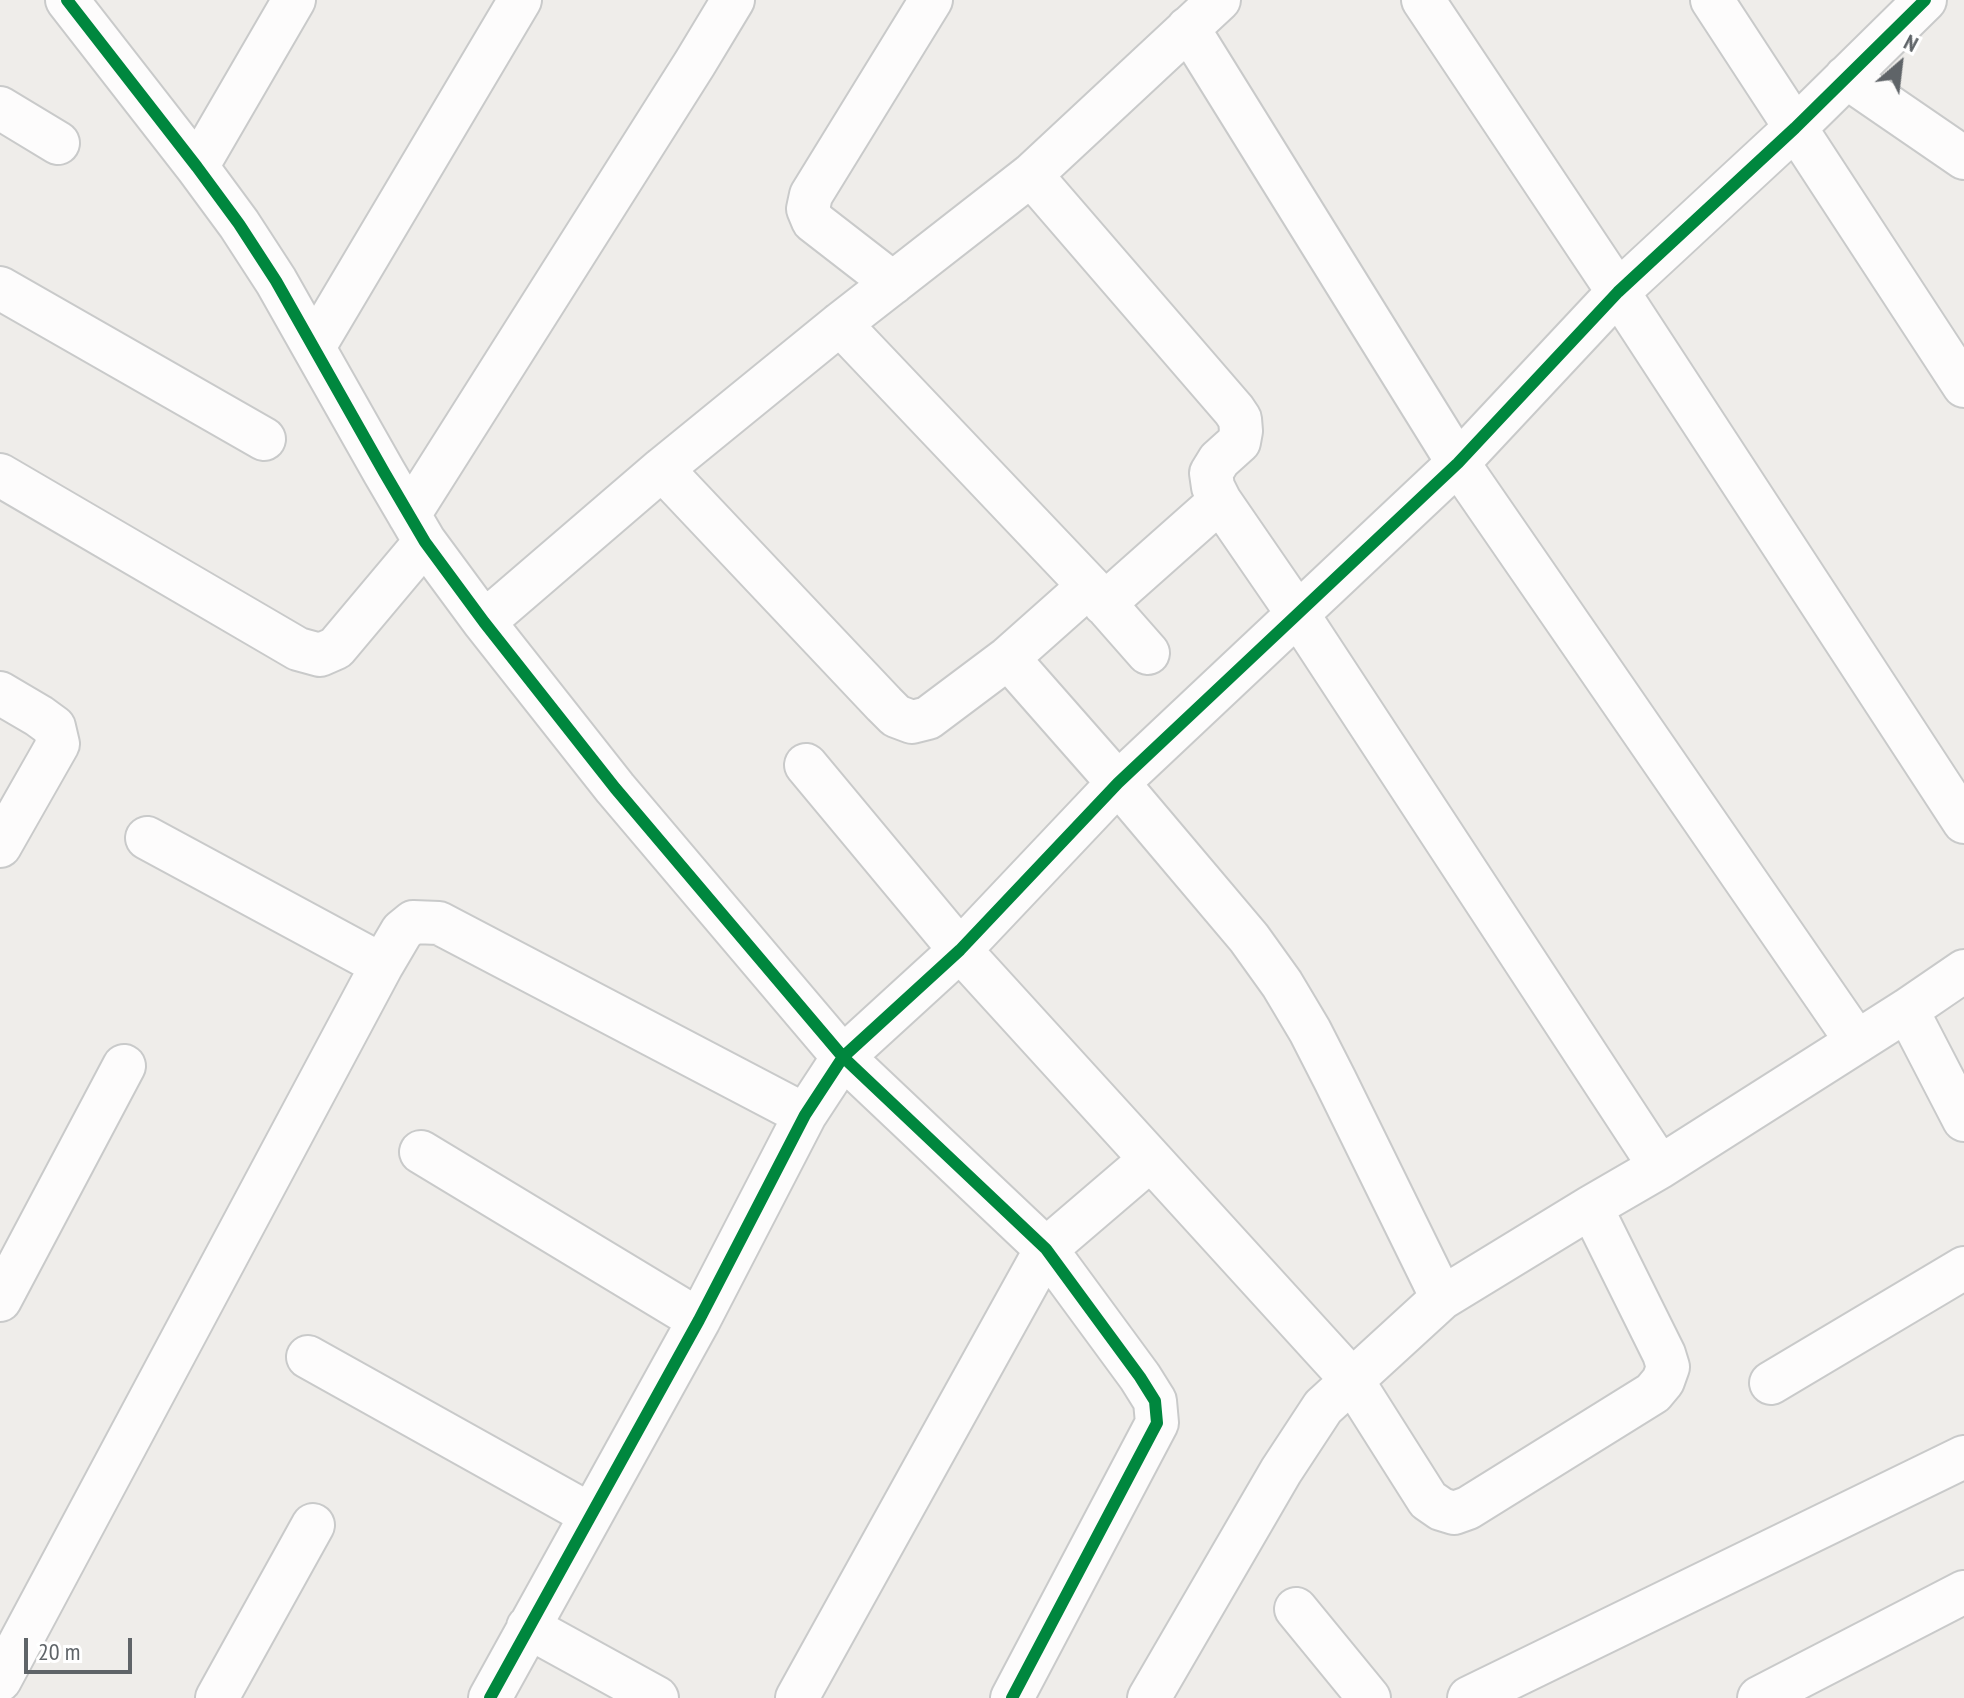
<!DOCTYPE html>
<html>
<head>
<meta charset="utf-8">
<style>
	body { margin:0 }
	#map { position:relative; width:1964px; height:1698px; overflow:hidden; background:#efedea; font-family:"PT Sans Narrow",sans-serif }
	canvas { display:block }
	.north { position:absolute; left:1860px; top:24px; width:80px; height:80px; -webkit-text-stroke:6px #fff; paint-order:stroke; rotate:28deg; font-size:22px; font-weight:700; line-height:32px; text-align:center; color:#5f6468 }
	.north::after { content:''; display:block; margin:auto; width:28px; height:36px; background:#5f6468; clip-path:polygon(50% 0,100% 100%,50% 72%,0 100%) }
	.scale { position:absolute; left:24px; top:1638px; width:108px; height:36px; box-sizing:border-box; border:4px solid #5f6468; border-top:0; padding-left:10px; font-size:24px; line-height:28px; white-space:nowrap; color:#5f6468; -webkit-text-stroke:6px #fff; paint-order:stroke }
</style>
</head>
<body>
<div id="map">
<canvas width="1964" height="1698"></canvas>
<div class="north">N</div>
<div class="scale">20 m</div>
</div>
<script>
const context = document.querySelector('canvas').getContext('2d');
context.lineJoin = 'round';
const poly = rows => new Path2D(rows.map(r => 'M' + r).join(''));
function strokePath(path, color, width, dash) { context.strokeStyle = color; context.lineWidth = width; context.lineCap = dash ? 'butt' : 'round'; context.setLineDash(dash || []); context.stroke(path); }
const street = poly([
	[67,0,197,167,239,224,276,281,384,472,425,542,484,622,615,788,843,1057,1046,1249,1140,1377,1155,1401,1157,1423,1012,1698],
	[1423,0,1618,292,1964,822],
	[1712,0,1964,386],
	[1188,28,1458,463,1857,1042],
	[1846,77,1964,158],
	[0,108,58,143],
	[197,167,294,0],
	[1031,175,1234,410,1240,419,1241,431,1239,442,1219,460,1211,473,1213,487,1220,501,1297,613,1660,1167],
	[893,283,813,221,808,209,811,195,931,0],
	[0,288,264,439],
	[840,324,1089,586,1148,653],
	[314,347,520,0],
	[662,469,884,704,896,716,912,722,928,718,1008,658,1089,586],
	[0,475,298,649,320,655,336,648,425,542],
	[409,515,695,63,733,0],
	[1104,604,1220,501],
	[484,622,662,469,840,324,1031,175,1219,0],
	[1008,658,1118,783,1249,938,1282,984,1310,1031,1335,1080,1442,1298],
	[0,693,39,716,54,727,58,744,0,846],
	[806,765,960,950,1352,1380,1428,1500,1441,1509,1454,1513,1468,1508,1653,1393,1663,1381,1668,1367,1664,1354,1591,1207],
	[147,838,382,965],
	[1907,1010,1964,1120],
	[421,1152,699,1320],
	[0,1300,124,1066],
	[308,1357,591,1515],
	[1771,1383,1964,1268],
	[1296,1609,1369,1698],
	[528,1627,657,1698],
	[0,1680,382,965,402,931,413,922,439,923,805,1115],
	[217,1698,313,1525],
	[490,1698,699,1320,805,1115,843,1057,960,950,1118,783,1458,463,1618,292,1795,128,1925,0],
	[797,1698,1046,1249,1150,1160],
	[1149,1698,1281,1471,1323,1407,1442,1298,1591,1207,1660,1167,1907,1010,1964,971],
	[1469,1698,1964,1457],
	[1759,1698,1964,1592]
]);
strokePath(street, '#c9caca', 46);
strokePath(street, '#fdfcfc', 42);
strokePath(poly([
	[67,0,197,167,239,224,276,281,384,472,425,542,484,622,615,788,843,1057,1046,1249,1140,1377,1155,1401,1157,1423,1012,1698],
	[490,1698,699,1320,805,1115,843,1057,960,950,1118,783,1458,463,1618,292,1795,128,1925,0]
]), '#00873e', 12);
</script>
</body>
</html>
